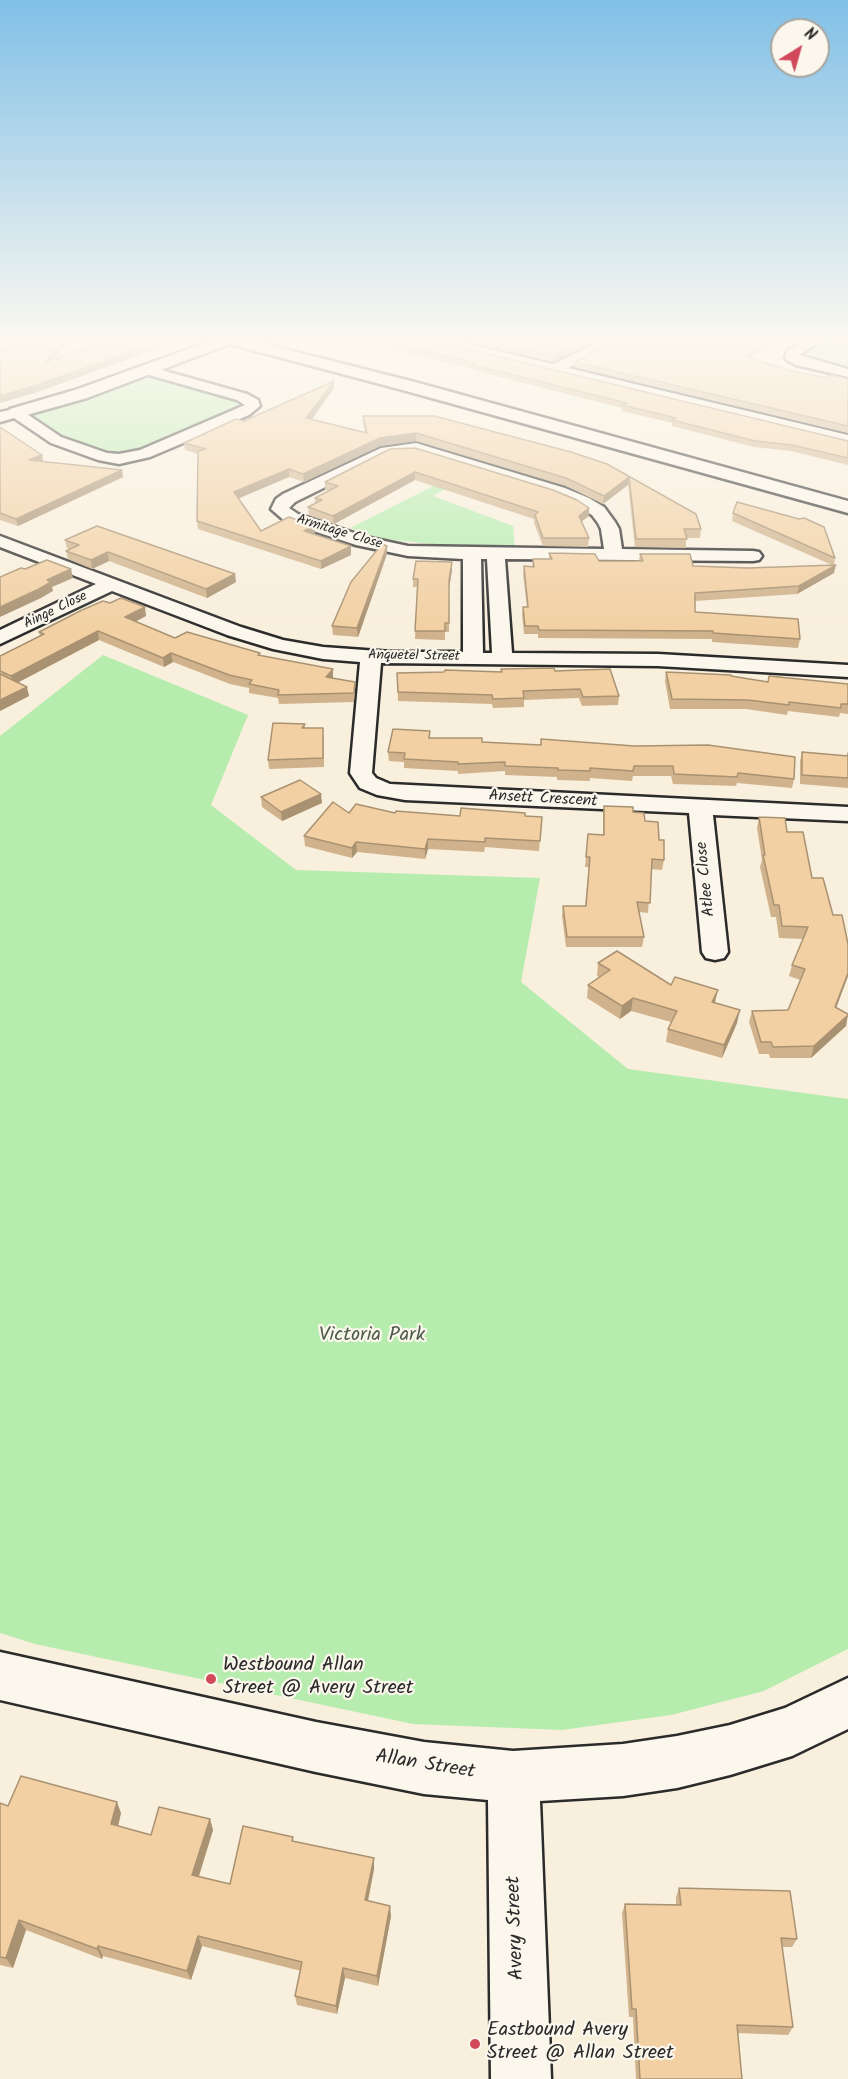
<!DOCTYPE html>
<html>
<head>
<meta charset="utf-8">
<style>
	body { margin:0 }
	#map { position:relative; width:848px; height:2079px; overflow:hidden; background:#f9efdd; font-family:Kalam,sans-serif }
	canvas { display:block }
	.north { position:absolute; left:770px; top:18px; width:60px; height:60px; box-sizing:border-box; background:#fbf7ec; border:2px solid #a8a59f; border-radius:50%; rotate:37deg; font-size:16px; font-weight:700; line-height:24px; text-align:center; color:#2b2b2b }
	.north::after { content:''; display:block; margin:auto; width:21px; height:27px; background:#d1495b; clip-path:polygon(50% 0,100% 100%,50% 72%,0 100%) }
</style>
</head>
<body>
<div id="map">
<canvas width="848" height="2079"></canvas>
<div class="north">N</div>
</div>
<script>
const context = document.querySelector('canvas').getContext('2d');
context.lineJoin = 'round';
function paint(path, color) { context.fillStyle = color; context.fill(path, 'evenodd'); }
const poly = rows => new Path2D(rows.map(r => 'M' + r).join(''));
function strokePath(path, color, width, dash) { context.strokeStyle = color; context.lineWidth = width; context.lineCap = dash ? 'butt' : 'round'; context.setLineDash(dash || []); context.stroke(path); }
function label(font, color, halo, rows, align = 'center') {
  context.font = font + ' Kalam,sans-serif'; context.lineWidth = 4.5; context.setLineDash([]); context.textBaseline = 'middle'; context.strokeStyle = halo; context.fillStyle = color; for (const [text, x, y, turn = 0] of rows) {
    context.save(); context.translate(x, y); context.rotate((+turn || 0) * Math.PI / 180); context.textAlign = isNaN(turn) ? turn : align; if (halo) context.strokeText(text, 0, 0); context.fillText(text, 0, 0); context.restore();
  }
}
paint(poly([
	[817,339,848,340,848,373,801,362,795,351],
	[148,378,233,399,245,405,237,410,140,450,116,455,71,442,34,420,34,415],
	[463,471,474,474,433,496,513,526,515,549,474,548,383,539,350,528],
	[103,655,248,715,211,805,296,870,540,878,521,982,628,1069,848,1099,848,1649,764,1691,671,1715,562,1730,413,1724,35,1644,0,1633,0,736]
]), '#b6edaf');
const minor = poly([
	[8,339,27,339,0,351,0,342,8,339],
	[424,339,447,339,553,364,606,339,623,339,568,368,848,435,848,445,426,342,424,339],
	[808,339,824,339,799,355,848,369,848,377,796,365,787,360,785,357,788,350,808,339],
	[835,339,848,339,848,344,837,342,835,339],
	[147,366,247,394,258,400,260,406,249,415,150,457,119,464,98,460,51,443,14,418,0,422,0,412,16,409,21,410,61,437,107,453,119,454,140,450,245,405,237,400,142,373,140,370,147,366],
	[416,443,565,488,589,498,604,507,615,522,619,529,622,549,753,551,759,552,762,556,759,560,753,561,505,559,512,653,658,654,848,665,848,677,658,666,381,663,372,773,376,778,390,784,848,807,848,821,713,815,728,952,724,958,715,960,706,958,702,952,689,813,405,800,377,795,360,788,350,773,360,662,323,659,273,649,227,635,112,591,0,644,0,630,96,584,0,547,0,536,241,627,283,640,323,647,392,652,463,652,463,559,408,556,356,545,286,522,271,509,276,499,283,494,381,448,416,443],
	[415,453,553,496,577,506,592,515,598,523,601,529,604,549,408,546,366,537,298,514,289,508,295,502,390,455,415,453],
	[481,559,487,559,492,653,483,653,481,559]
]);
const tertiary = poly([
	[216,339,238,339,235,342,87,398,16,418,10,417,7,413,10,409,75,390,216,339],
	[0,1652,316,1722,424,1742,513,1751,623,1744,677,1736,730,1725,785,1708,848,1678,848,1729,792,1756,730,1775,677,1788,623,1796,540,1801,551,2079,491,2079,488,1800,424,1794,316,1772,0,1700,0,1652]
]);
const secondary = poly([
	[219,339,245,339,411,381,848,501,848,513,399,389,222,342,219,339]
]);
strokePath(minor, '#2b2b2b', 5);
strokePath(tertiary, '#2b2b2b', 5);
strokePath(secondary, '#2b2b2b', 5);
paint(minor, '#fbf7ec');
paint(tertiary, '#fbf7ec');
paint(secondary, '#fbf7ec');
paint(poly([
	[352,339,426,339,848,441,848,465,791,451,754,447,672,426,672,423,622,411,622,408,473,370,473,369],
	[456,339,601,339,553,362],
	[618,339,776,339,751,358,788,370,825,378,848,379,848,433,574,367,575,362],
	[334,388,311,420,365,432,363,424,363,416,607,464,696,514,701,529,700,538,686,538,686,548,635,547,628,485,603,504,566,486,416,441,380,446,304,482,289,477,238,498,261,531,315,534,314,534,351,555,321,569,198,529,197,521,198,454,185,450,184,443],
	[0,427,43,461,123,477,18,526,0,520],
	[390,449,589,508,589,516,581,522,589,538,588,547,543,546,534,523,534,519,415,480,334,524,309,515,308,507,315,503,315,498,329,491,325,490,325,482],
	[733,513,835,558,834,565,834,573,797,594,695,601,695,612,800,639,798,648,712,642,712,639,538,638,538,634,524,634,522,615,523,607,527,607,523,575,524,566,532,566,533,559,549,559,549,553,599,561,639,561,640,554,693,566,748,568,832,565,732,521],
	[65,540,236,582,207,598,109,561,92,569,68,559,66,551,69,549,67,548],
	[387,546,387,554,358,637,333,635,332,626],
	[452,570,449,588,449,632,445,632,445,640,415,639,417,587,413,587,413,579],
	[146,616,135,622,175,638,260,653,260,656,333,678,355,682,354,702,279,704,278,698,249,693,249,688,230,684,173,662,164,667,99,640,19,682,29,696,0,711,0,656,40,636,39,632],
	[501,669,555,671,619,696,618,705,582,706,579,698,524,700,524,707,493,708,492,704,398,701,397,673,501,672],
	[666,672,731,676,768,682,848,684,848,714,840,713,839,717,788,711,787,715,746,709,670,709,665,681],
	[305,724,305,728,324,737,324,767,269,769,268,760],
	[430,731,430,738,482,742,794,779,792,788,737,783,736,786,673,784,671,776,633,776,632,781,590,778,590,781,557,780,557,777,505,775,505,771,458,774,458,771,404,768,404,762,389,761,388,752],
	[802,752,847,756,848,753,848,788,800,784,800,761],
	[261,797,322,803,282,821,262,807],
	[604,806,633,812,645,821,659,840,664,860,662,870,651,869,648,913,639,912,644,937,642,947,566,947,562,916,563,906,585,906,589,867,585,867,588,834,603,835,603,815],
	[349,813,395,813,460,816,525,816,542,817,539,851,485,847,484,852,428,849,425,859,357,852,352,858,305,846,304,836],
	[759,817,787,832,812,878,848,976,836,1008,846,1026,811,1058,770,1058,769,1054,759,1054,749,1022,752,1011,788,1010,800,980,789,976,792,965,803,939,779,938,776,917,771,917,760,867,762,860,757,828],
	[598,963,671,985,715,1003,737,1023,722,1058,666,1042,668,1029,671,1022,631,1011,620,1019,587,998,588,985,599,977,597,976],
	[0,1803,8,1806,121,1813,118,1826,151,1835,210,1819,213,1830,199,1876,230,1884,294,1841,374,1858,374,1869,368,1901,391,1916,378,1986,345,1978,337,2014,297,2005,295,1996,301,1971,202,1946,191,1980,103,1956,102,1959,26,1930,13,1968,0,1965],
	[679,1888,797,1939,792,1947,782,1947,793,2027,788,2035,738,2033,742,2079,636,2079,633,2017,629,2017,622,1913,625,1904,676,1905,676,1897]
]), '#d0b38c');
paint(poly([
	[65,339,72,339,45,369,44,363],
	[590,339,601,339,553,362,553,356],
	[770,339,776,339,745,362,746,357],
	[158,342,159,348,35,393,0,403,0,396],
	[334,381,334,388,307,426,306,418],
	[416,433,416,441,380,446,304,482,303,474,380,438],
	[42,455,43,462,29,460],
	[289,469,289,477,235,500,234,492],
	[122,470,123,477,18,526,16,519],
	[415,472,415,480,334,524,333,516],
	[629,477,628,485,603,504,604,496],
	[589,508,589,516,578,524,579,516],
	[314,526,315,534,304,540,304,531],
	[351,546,351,555,321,569,321,561],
	[387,546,387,554,358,637,357,628],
	[108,552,109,561,92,569,91,560],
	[452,562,452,570,449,589,449,580],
	[836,565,834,573,797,594,799,586],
	[71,569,73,578,52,587,53,591,41,598,0,617,0,607,47,580],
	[235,574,236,582,207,598,206,589],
	[145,607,146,616,126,626,125,617],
	[98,631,99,640,13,685,11,676],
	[171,653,173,662,164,667,163,658],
	[333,669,333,678,327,686,326,677],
	[27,687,29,696,0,711,0,700],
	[321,794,322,803,282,821,281,812],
	[428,839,428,849,425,859,425,849],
	[356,842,357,852,352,858,352,848],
	[848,973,848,976,832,1019,835,1007],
	[718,990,715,1002,709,1015,712,1002],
	[633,998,631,1011,620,1019,622,1006],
	[740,1010,737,1023,722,1058,724,1045],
	[848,1015,846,1026,811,1058,814,1046],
	[117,1802,121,1813,116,1835,111,1824],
	[210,1819,213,1830,196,1885,192,1875],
	[374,1858,374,1869,366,1910,365,1900],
	[390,1906,391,1916,378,1986,377,1976],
	[19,1920,26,1930,13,1968,6,1958],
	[198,1936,202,1946,191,1980,187,1971],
	[98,1946,103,1956,102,1959,97,1949],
	[343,1968,345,1978,337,2014,336,2006]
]), '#a99272');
const building = poly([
	[28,339,65,339,44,363,110,339,147,339,158,342,34,386,0,396,0,350,28,339],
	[374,339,426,339,848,441,848,458,792,445,755,441,672,420,676,418,622,405,627,403,473,365,475,363,374,339],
	[480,339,590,339,553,356,480,339],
	[618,339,770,339,746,357,788,370,825,378,831,375,848,379,848,426,575,362,618,339],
	[334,381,306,418,367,433,363,416,434,416,571,452,607,464,696,514,701,529,684,529,687,539,636,539,629,477,604,496,566,478,416,433,380,438,303,474,289,469,234,492,261,531,289,517,314,526,304,531,351,546,321,561,197,521,198,451,206,449,184,443,236,419,244,421,334,381],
	[0,427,42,455,29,460,122,470,16,519,0,513,0,427],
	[415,448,553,490,577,500,589,508,579,516,589,538,543,538,535,515,538,512,415,472,333,516,308,507,322,500,315,498,338,486,325,482,390,449,415,448],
	[737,502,799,519,804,518,824,527,835,558,733,513,737,502],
	[97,526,235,574,206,589,108,552,91,560,66,551,79,545,65,540,97,526],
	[382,544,387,546,357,628,332,626,351,582,382,544],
	[549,553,595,554,599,561,643,561,640,554,690,554,693,566,748,568,836,565,799,586,695,593,695,612,798,619,800,639,713,633,713,631,539,630,538,626,525,626,523,607,528,607,524,566,534,567,533,559,552,559,549,553],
	[47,560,71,569,47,580,51,582,39,589,0,607,0,577,21,568,25,569,47,560],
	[416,561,452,562,449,580,449,623,445,623,445,631,415,631,418,579,413,579,416,561],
	[121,598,145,607,125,617,175,638,187,632,260,653,258,655,333,669,326,677,355,682,354,693,278,695,279,690,249,684,252,680,229,675,171,653,163,658,98,631,11,676,0,671,0,656,44,634,39,632,82,610,103,601,110,603,121,598],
	[554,668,555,671,610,669,619,696,583,697,580,689,523,691,524,698,493,699,492,695,398,692,397,673,444,672,445,670,502,672,501,669,554,668],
	[666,672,731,675,731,676,768,682,769,676,848,684,848,704,841,704,841,708,789,702,789,705,748,700,672,699,666,672],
	[0,674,27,687,0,700,0,674],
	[273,723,305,724,302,728,323,728,323,758,268,760,273,723],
	[393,729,430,731,429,738,482,738,482,742,541,745,541,739,634,746,708,745,795,757,794,779,738,773,737,777,674,774,673,766,634,766,633,771,590,768,590,771,558,770,558,768,505,766,505,762,458,764,458,762,404,759,405,753,388,752,393,729],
	[802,752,848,756,848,753,848,778,802,775,802,752],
	[300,780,321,794,281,812,261,797,300,780],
	[333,802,349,813,356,804,395,813,396,811,460,816,461,808,525,813,525,816,542,817,540,841,485,838,485,842,428,839,425,849,356,842,352,848,304,836,333,802],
	[604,806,633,807,633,812,644,813,645,821,658,822,659,840,664,840,664,860,652,859,650,903,637,902,644,937,567,937,563,906,586,906,590,857,586,857,588,834,604,835,604,806],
	[759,817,785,818,787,832,803,832,812,878,823,878,833,915,842,915,848,944,848,973,835,1007,848,1014,848,1015,814,1046,773,1047,771,1042,761,1042,752,1011,788,1010,805,969,792,965,808,927,782,926,779,905,774,905,763,855,765,855,759,817],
	[617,951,671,985,675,977,718,990,712,1002,740,1010,724,1045,668,1029,677,1011,633,998,622,1006,588,985,610,970,598,963,617,951],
	[21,1776,117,1802,111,1824,151,1835,159,1807,210,1819,192,1875,230,1884,243,1826,293,1837,292,1841,374,1858,365,1900,390,1906,377,1976,343,1968,336,2006,295,1996,302,1962,198,1936,187,1971,98,1946,97,1949,19,1920,6,1958,0,1957,0,1803,8,1806,21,1776],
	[679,1888,790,1891,797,1939,781,1938,793,2027,737,2025,742,2079,640,2079,636,2009,632,2009,625,1904,681,1905,679,1888]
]);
paint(building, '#f2d0a3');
strokePath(building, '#a99272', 1.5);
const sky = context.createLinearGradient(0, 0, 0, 630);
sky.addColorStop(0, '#81c0e7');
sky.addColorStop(0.54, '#fcf8f0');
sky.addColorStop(1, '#fcf8f000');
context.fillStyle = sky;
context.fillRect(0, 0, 848, 630);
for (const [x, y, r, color] of [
	[211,1679,6,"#d1495b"],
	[475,2044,6,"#d1495b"]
]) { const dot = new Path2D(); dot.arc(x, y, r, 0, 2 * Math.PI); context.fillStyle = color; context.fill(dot); strokePath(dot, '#fbf7ec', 2); }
label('14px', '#2b2b2b', '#fbf7ec', [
	["Armitage Close",339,533,17],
	["Ainge Close",56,611,-26],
	["Anquetel Street",414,657,1]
]);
label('16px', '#2b2b2b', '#fbf7ec', [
	["Ansett Crescent",543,800,3],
	["Atlee Close",707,879,-96]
]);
label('20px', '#4e5c4c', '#fbf7ec', [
	["Victoria Park",372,1337]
]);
label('20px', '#2b2b2b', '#fbf7ec', [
	["Westbound Allan",223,1667],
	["Street @ Avery Street",223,1690],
	["Eastbound Avery",487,2032],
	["Street @ Allan Street",487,2055]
], 'left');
label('20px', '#2b2b2b', '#fbf7ec', [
	["Allan Street",425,1766,9],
	["Avery Street",517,1928,-92]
]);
</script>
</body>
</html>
